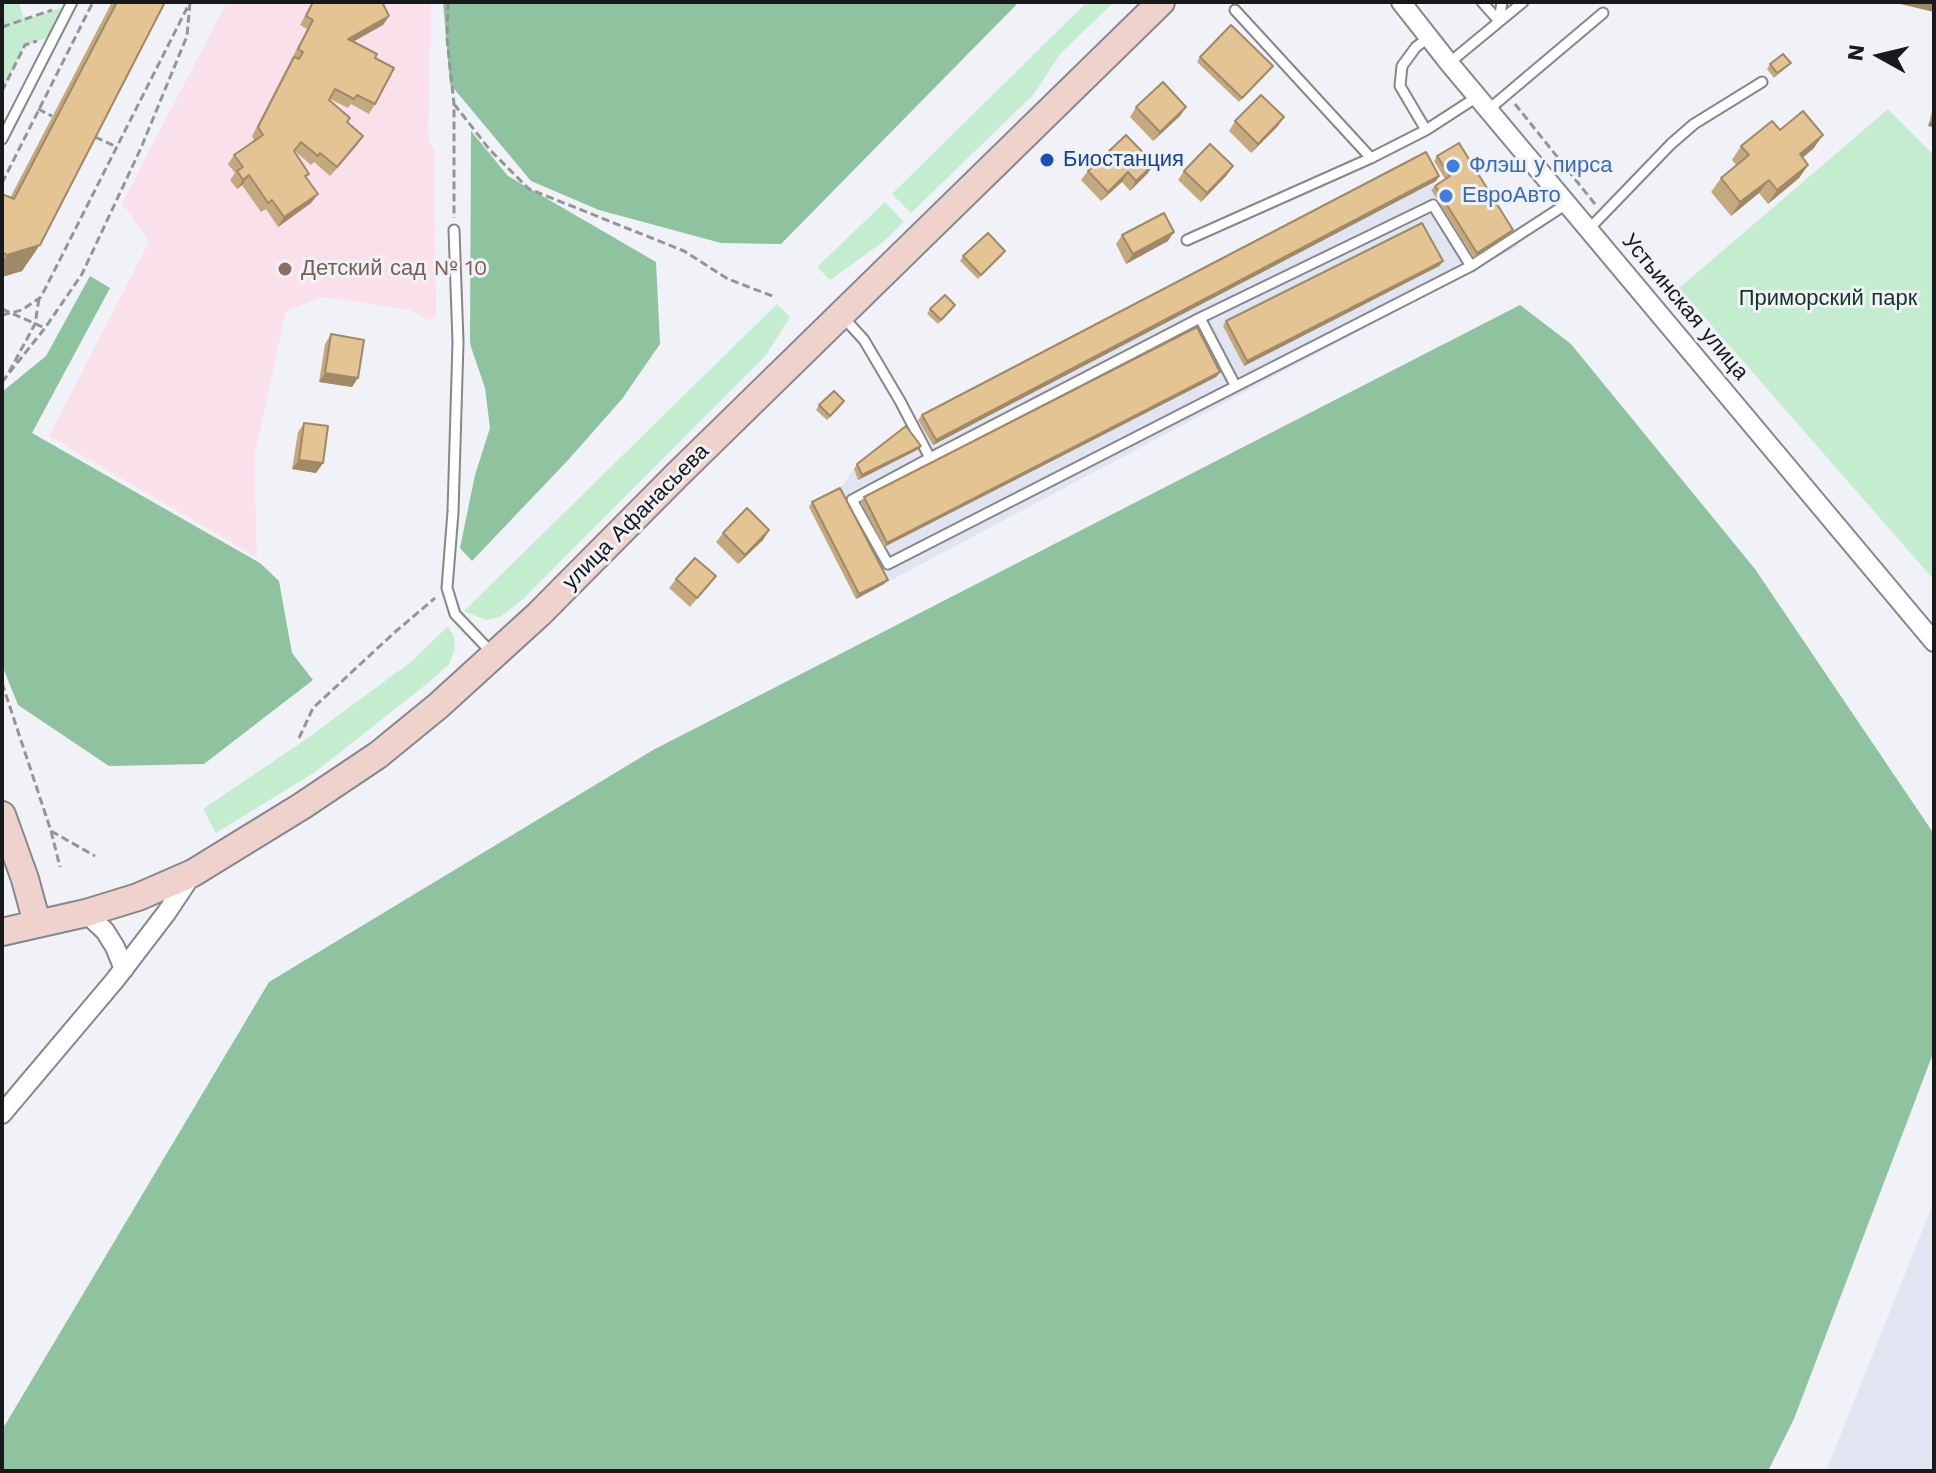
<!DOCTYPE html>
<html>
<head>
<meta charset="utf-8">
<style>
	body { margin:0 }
	#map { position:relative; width:1936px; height:1473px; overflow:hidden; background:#f0f2f7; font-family:"Work Sans",sans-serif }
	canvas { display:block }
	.frame { position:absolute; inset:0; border:4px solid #18191b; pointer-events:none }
	.north { position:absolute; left:1840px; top:16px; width:80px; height:80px; -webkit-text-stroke:6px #f0f2f7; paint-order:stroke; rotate:278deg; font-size:22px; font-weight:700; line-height:32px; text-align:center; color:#18191b }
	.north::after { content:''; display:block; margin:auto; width:28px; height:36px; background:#18191b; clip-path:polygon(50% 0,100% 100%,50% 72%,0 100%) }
</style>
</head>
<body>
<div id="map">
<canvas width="1936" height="1473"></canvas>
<div class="frame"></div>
<div class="north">N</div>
</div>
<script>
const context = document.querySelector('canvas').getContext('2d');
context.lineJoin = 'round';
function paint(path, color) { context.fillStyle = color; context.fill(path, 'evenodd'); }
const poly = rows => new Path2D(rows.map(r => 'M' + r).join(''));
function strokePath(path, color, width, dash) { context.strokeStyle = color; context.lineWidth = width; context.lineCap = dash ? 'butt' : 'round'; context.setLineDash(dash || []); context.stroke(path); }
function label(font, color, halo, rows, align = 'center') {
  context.font = font + ' "Work Sans",sans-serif'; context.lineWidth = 6; context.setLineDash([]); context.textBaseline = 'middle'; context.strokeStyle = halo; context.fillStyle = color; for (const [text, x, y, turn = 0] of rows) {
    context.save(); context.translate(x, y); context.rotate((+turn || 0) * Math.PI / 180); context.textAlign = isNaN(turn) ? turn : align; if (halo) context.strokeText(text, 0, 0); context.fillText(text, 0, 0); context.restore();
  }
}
paint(poly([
	[1436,181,1431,191,1474,257,1510,235,1519,246,856,599,809,507,837,493,854,469,902,430,918,420],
	[1934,1201,1934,1471,1826,1471]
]), '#e0e5f1');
paint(poly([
	[227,2,431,2,428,140,434,150,436,315,430,321,410,310,323,297,286,311,254,458,257,557,49,436,149,242,122,203]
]), '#f9e0ea');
paint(poly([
	[2,2,19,2,24,20,63,7,47,38,25,45,2,91],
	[1087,2,1114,2,1060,54,1034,94,911,213,892,194],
	[1888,109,1934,155,1934,580,1679,288],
	[885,202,904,222,883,242,830,280,817,267],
	[777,304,790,317,766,355,521,601,500,617,486,620,464,611],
	[448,626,454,637,455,649,449,664,428,683,315,772,216,833,203,809,302,742,411,662]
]), '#c4edd0');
paint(poly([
	[443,2,1019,2,781,244,721,243,599,210,531,181,450,84],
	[471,131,508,176,656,262,660,344,622,399,569,459,472,561,460,548,475,475,490,428,485,388,470,344],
	[90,276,110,288,32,433,260,563,279,581,292,653,313,680,204,764,109,766,18,705,2,665,2,392,46,356],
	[1520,305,1571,344,1755,569,1934,834,1934,1051,1794,1419,1768,1471,2,1471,2,1430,269,982,653,750]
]), '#8fc29e');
const lane = poly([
	[1482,2,1499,21],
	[1235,10,1371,158],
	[1499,21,1502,2],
	[1449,63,1523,2],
	[1488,110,1603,13],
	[1426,130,1400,86,1402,66,1416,47,1429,37],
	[2,139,72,2],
	[1589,229,1671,144,1694,124,1762,82],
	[454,230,458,342,453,512,447,588,455,614,492,653],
	[1187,240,1371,158,1426,130,1477,97],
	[1471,266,1433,205,1200,318,930,458,852,500,888,564,1471,266,1568,203],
	[843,317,864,340,900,401,930,458],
	[1200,318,1235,385]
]);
const street = poly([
	[1401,2,1449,63,1934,642],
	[86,913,105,931,115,947,124,969],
	[2,1114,115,980,167,912,193,873]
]);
const secondary = poly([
	[2,815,25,879,37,923],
	[2,932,86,913,138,897,193,873,302,806,378,755,438,706,539,614,678,474,1161,2]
]);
strokePath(lane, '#86878c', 13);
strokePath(street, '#86878c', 22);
strokePath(secondary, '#86878c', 30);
strokePath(poly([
	[448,2,447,39,454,104,454,218],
	[2,27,52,10],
	[2,91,25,45,37,41],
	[454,104,490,150,529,189,684,251,728,279,775,297],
	[1515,104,1595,204],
	[38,109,52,116],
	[95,137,117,147],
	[2,183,93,2],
	[2,309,45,328],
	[2,315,22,310,41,297,189,4],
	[9,372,35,324,39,299],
	[2,382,45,328,82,274,141,148,187,36,190,2],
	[2,683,51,831,95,856],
	[299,738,313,708,395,632,435,598],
	[51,831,60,867]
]), '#939598', 3, [8, 4]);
strokePath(lane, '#fff', 9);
strokePath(street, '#fff', 18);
strokePath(secondary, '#f0d2cc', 26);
paint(poly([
	[112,2,165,2,22,271,2,277,2,194,10,198],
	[312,2,382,2,389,16,383,25,353,41,375,58,375,104,369,114,351,104,348,108,330,99,329,100,347,122,363,136,330,176,314,162,311,165,295,151,306,178,318,194,311,203,278,227,266,209,261,212,242,185,237,189,230,180,235,173,228,164,234,155,254,140,252,136,307,29,300,25],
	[1200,57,1269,71,1239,102,1197,62],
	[1791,63,1787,67,1774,78,1767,69,1770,64],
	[1934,105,1934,127,1928,126],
	[1136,107,1186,107,1180,116,1153,141,1130,117],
	[1235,121,1278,126,1251,153,1229,131],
	[1780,130,1823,135,1813,149,1802,158,1808,165,1799,178,1768,204,1759,193,1731,216,1711,192,1721,178,1736,165,1732,160,1741,146],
	[1437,156,1513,230,1510,235,1474,258,1431,190,1435,186,1445,179,1434,161],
	[1088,171,1148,173,1130,191,1122,182,1101,201,1081,180],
	[1184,171,1227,175,1201,202,1178,180],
	[1439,176,1436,181,933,445,918,420,922,415],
	[1122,235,1168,241,1126,264,1116,244],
	[963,256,1002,256,978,279,960,261],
	[1443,261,1439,266,1244,366,1223,326,1226,321],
	[930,309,952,310,938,324,927,314],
	[331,334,352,387,319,382,325,344],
	[1220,372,1216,377,884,547,861,502,864,497],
	[819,405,841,406,827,420,816,410],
	[304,423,323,463,316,473,292,469,298,432],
	[917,450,858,480,854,469,857,464],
	[812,502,884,584,856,599,809,507],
	[769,530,763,540,738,564,716,542,723,533],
	[716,576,690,607,669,588,676,579]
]), '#c4a97e');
paint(poly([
	[1897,2,1934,2,1934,12,1896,3],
	[389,16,383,25,342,48,348,39],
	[1186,107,1180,116,1153,141,1160,132],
	[1284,117,1278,126,1251,153,1258,144],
	[1934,117,1934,127,1928,126],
	[1823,135,1813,149,1790,168,1800,154],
	[363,136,357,145,330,176,337,167],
	[1154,164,1148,173,1130,191,1136,181],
	[1808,165,1799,178,1768,204,1777,190],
	[1233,166,1227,175,1201,202,1207,193],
	[1128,172,1122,182,1101,201,1108,192],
	[249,175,242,185,237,189,243,180],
	[1439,176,1436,181,933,445,936,440],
	[1769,180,1759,193,1731,216,1740,202],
	[318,194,311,203,278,227,284,217],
	[1513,230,1510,235,1474,258,1477,253],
	[1174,232,1168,241,1126,264,1133,254],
	[40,245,22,271,2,277,2,262,7,255],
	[1443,261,1439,266,1244,366,1247,361],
	[1220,372,1216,377,884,547,887,543],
	[325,373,358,378,352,387,319,382],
	[921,446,917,450,858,480,862,475],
	[299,460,323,463,316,473,292,469],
	[769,530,763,540,738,564,745,555],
	[888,580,884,584,856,599,859,594]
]), '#a08967');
const building = poly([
	[117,2,165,2,40,245,7,255,2,252,2,194,14,199,117,2],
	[313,2,382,2,389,16,348,39,377,54,375,58,394,68,375,104,357,95,354,99,335,89,329,100,350,118,347,122,363,136,337,167,320,153,318,156,301,142,294,151,309,174,305,176,318,194,284,217,272,200,268,203,249,175,243,180,237,171,243,167,234,155,263,135,258,127,294,57,299,59,303,52,298,49,313,20,306,16,313,2],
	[1231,25,1273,66,1242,98,1200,57,1231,25],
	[1783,54,1791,63,1777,73,1770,64,1783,54],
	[1163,82,1186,107,1160,132,1136,107,1163,82],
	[1261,95,1284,117,1258,144,1235,121,1261,95],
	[1803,111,1823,135,1800,154,1808,165,1777,190,1769,180,1740,202,1721,178,1749,155,1741,146,1772,121,1780,130,1803,111],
	[1126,135,1154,164,1136,181,1128,172,1108,192,1088,171,1126,135],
	[1459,143,1513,230,1477,253,1435,186,1450,176,1437,156,1459,143],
	[1210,144,1233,166,1207,193,1184,171,1210,144],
	[1426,152,1439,176,936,440,922,415,1426,152],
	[1164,213,1174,232,1133,254,1122,235,1164,213],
	[1422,223,1443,261,1247,361,1226,321,1422,223],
	[988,233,1005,251,981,275,963,256,988,233],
	[945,295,955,305,941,320,930,309,945,295],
	[1197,327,1220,372,887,543,864,497,1197,327],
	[331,334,364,340,358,378,325,373,331,334],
	[834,391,844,401,830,416,819,405,834,391],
	[304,423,328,426,323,463,299,460,304,423],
	[906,426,921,446,862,475,857,464,906,426],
	[840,488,888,580,859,594,812,502,840,488],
	[747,508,769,530,745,555,723,533,747,508],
	[695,558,716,576,697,598,676,579,695,558]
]);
paint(building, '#e4c493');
strokePath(building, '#a08967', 2);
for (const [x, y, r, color] of [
	[1047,160,8,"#1a4fb4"],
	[1453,166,8,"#3f7fe0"],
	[1446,196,8,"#3f7fe0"],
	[285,269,8,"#8d6e63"]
]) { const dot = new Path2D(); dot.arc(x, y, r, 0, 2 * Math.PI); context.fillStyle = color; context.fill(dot); strokePath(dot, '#f0f2f7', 3); }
label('22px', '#164399', '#f0f2f7', [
	["Биостанция",1063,160]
], 'left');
label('22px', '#366cbe', '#f0f2f7', [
	["Флэш у пирса",1469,166],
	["ЕвроАвто",1462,196]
], 'left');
label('22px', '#785e54', '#f0f2f7', [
	["Детский сад № 10",301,269]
], 'left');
label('22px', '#10371f', '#f0f2f7', [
	["Приморский парк",1828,299]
]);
label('22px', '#18191b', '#f0f2f7', [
	["Устьинская улица",1685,307,50],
	["улица Афанасьева",636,517,-45]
]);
</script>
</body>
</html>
